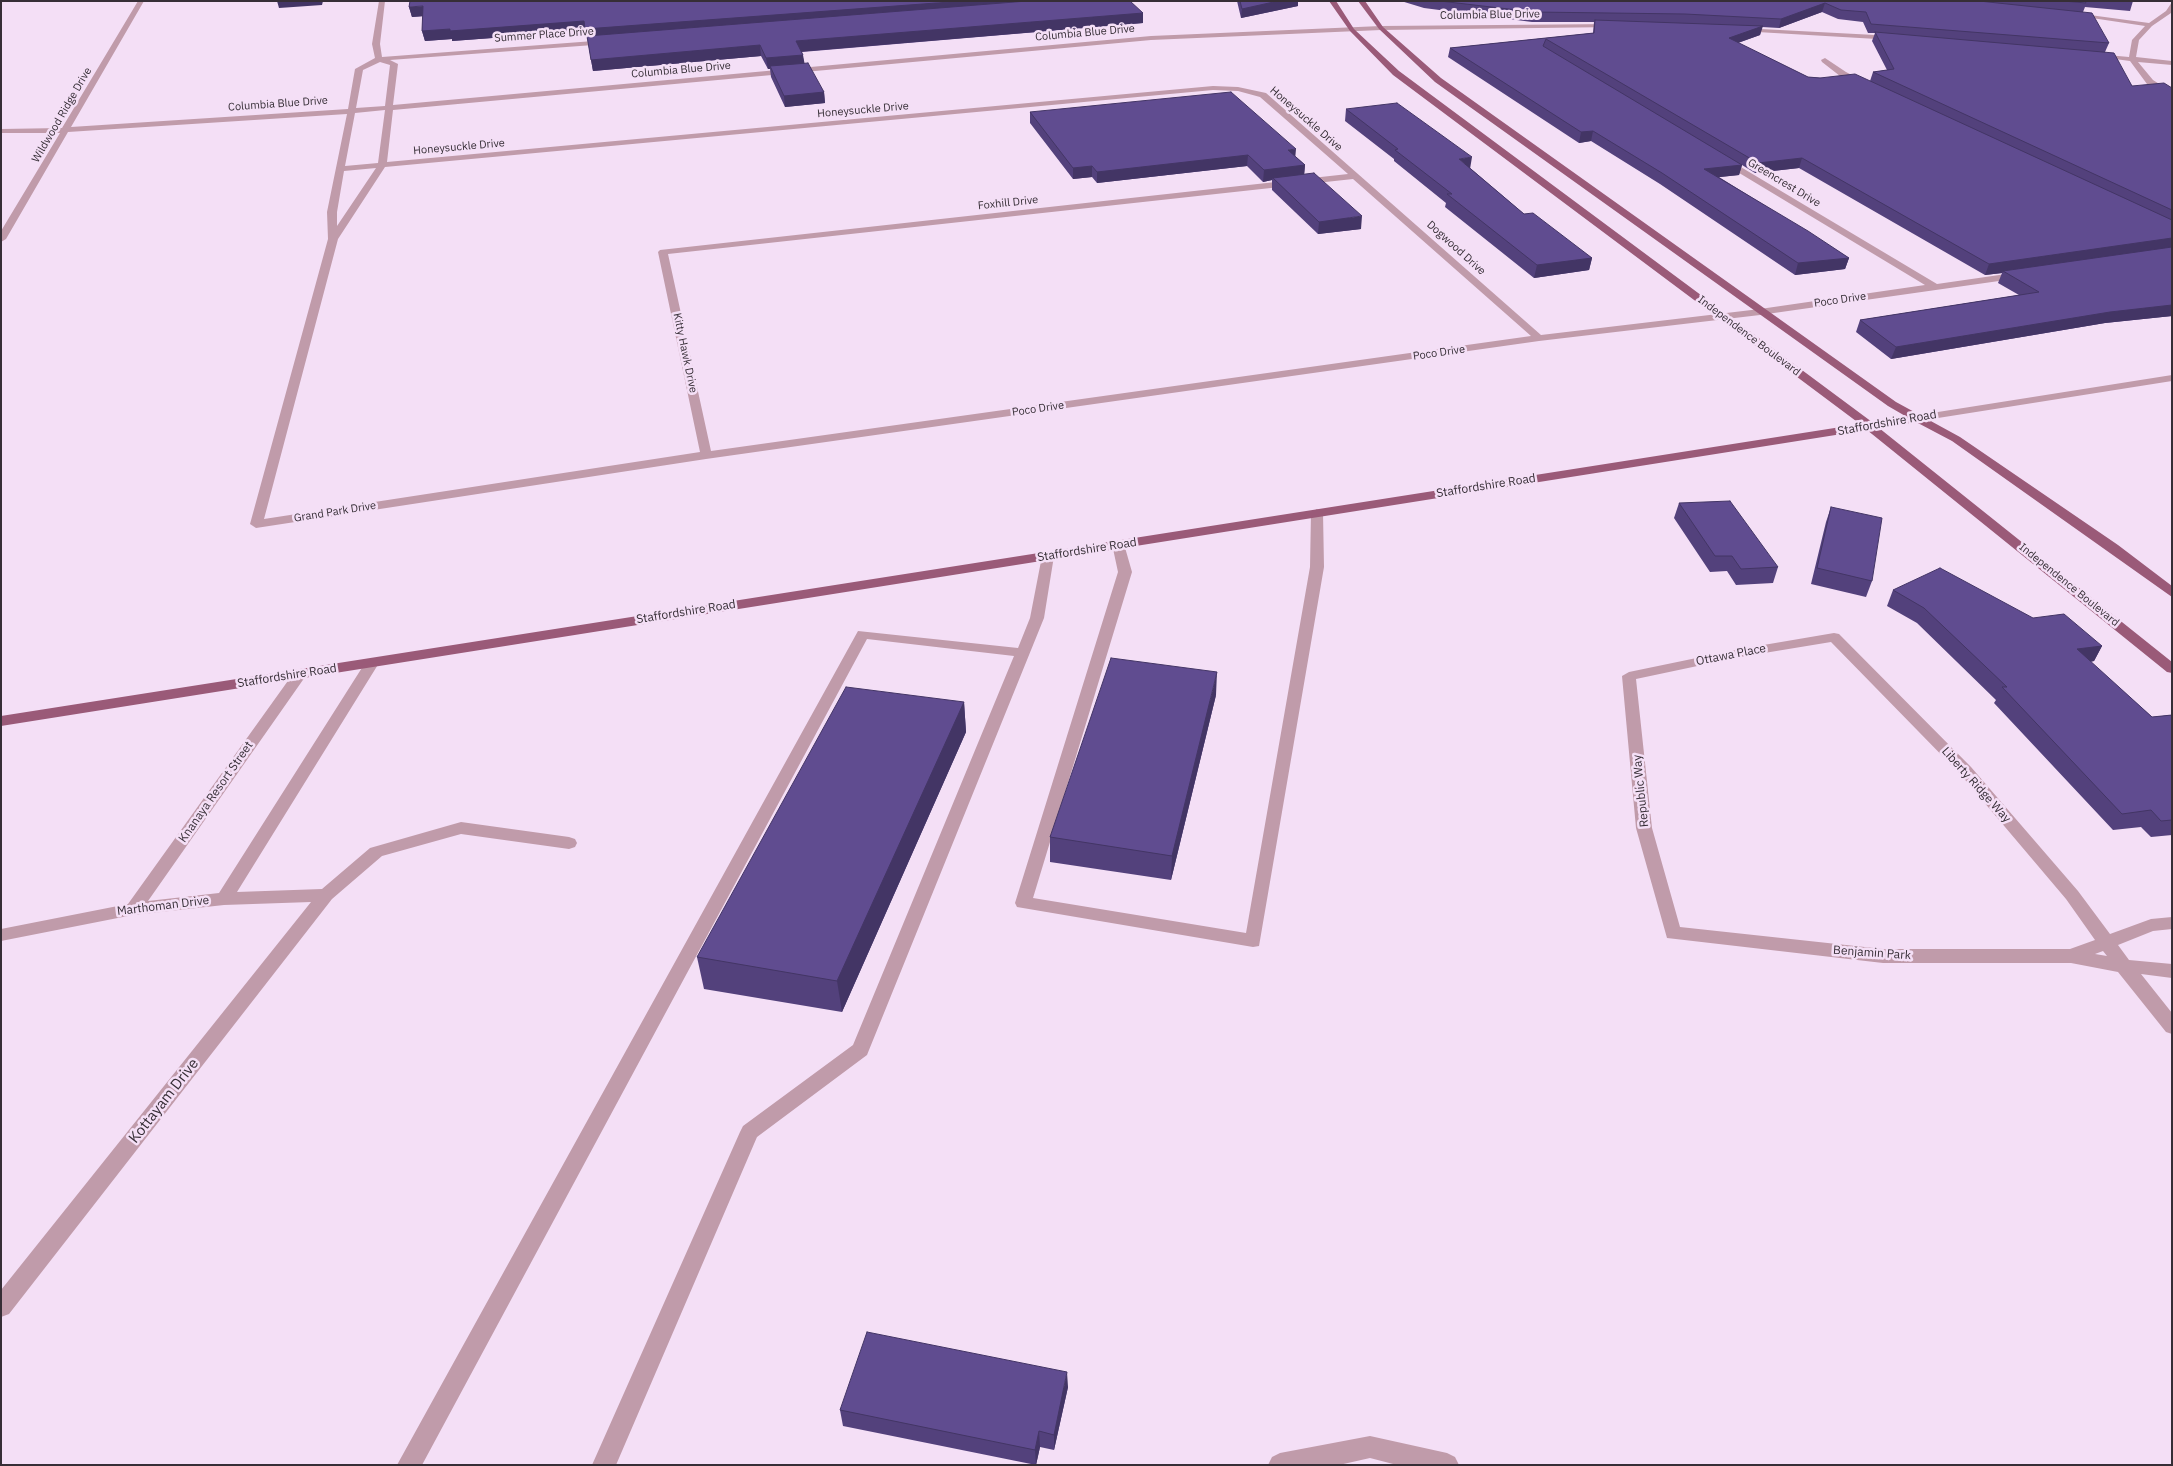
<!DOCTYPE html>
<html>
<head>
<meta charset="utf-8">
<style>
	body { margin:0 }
	#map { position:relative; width:2173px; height:1466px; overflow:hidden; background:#f4dff6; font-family:"IBM Plex Sans",sans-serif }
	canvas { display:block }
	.frame { position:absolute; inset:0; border:2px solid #362e36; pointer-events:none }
</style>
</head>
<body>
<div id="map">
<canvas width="2173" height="1466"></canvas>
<div class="frame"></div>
</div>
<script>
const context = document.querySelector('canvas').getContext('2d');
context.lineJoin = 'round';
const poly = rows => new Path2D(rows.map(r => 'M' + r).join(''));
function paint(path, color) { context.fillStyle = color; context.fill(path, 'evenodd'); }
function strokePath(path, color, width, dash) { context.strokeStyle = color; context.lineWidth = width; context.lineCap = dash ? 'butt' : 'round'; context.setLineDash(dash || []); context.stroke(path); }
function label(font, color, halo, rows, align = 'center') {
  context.font = font + ' "IBM Plex Sans",sans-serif'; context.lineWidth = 5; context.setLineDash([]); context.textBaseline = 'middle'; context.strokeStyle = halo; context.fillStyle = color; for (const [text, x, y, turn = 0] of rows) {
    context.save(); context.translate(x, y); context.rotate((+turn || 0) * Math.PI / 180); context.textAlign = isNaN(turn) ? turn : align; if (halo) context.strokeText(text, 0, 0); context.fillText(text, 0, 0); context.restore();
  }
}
paint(poly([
	[138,1,144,1,71,127,348,109,355,69,375,58,372,44,379,1,385,1,380,44,382,57,607,40,611,42,607,44,390,60,398,64,393,105,1151,36,1381,26,1614,24,1616,27,1381,30,1151,40,393,110,387,162,1213,86,1238,87,1266,93,1541,335,1760,309,1925,285,1721,162,1720,160,1724,157,1937,284,2020,272,2025,275,2020,278,1760,315,1539,341,706,459,256,528,250,524,328,239,327,212,347,114,68,132,6,239,1,242,1,231,60,133,1,133,1,129,62,128,138,1],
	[380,62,390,65,385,106,356,108,363,70,380,62],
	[1213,90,1238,91,1260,97,1348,174,660,250,658,252,700,452,264,519,338,239,385,167,1213,90],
	[385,110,378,163,345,166,355,113,385,110],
	[376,168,337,226,337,212,344,171,376,168],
	[1353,179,1531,336,711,451,668,254,1353,179],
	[2172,2,2171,13,2152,26,2139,40,2136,57,2172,61,2172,65,2138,62,2153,80,2172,92,2172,98,2147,84,2130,61,2092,56,2096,54,2129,57,2132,40,2145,26,2072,15,2075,13,2149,23,2166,11,2172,2],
	[1742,28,1894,36,1898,38,1894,40,1740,31,1742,28],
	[1825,58,1846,72,1867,83,1860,85,1840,76,1822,62,1821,60,1825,58],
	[2172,375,2172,381,1919,421,1913,418,1919,415,2172,375],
	[1317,509,1323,513,1324,567,1259,946,1253,947,1017,907,1015,903,1118,572,1112,544,1118,540,1124,544,1132,572,1033,898,1246,933,1310,567,1311,513,1317,509],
	[1048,552,1054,556,1044,618,869,1050,867,1055,757,1137,616,1465,592,1465,740,1132,743,1126,853,1045,1014,656,867,639,422,1465,397,1465,858,631,1018,648,1030,618,1042,556,1048,552],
	[1834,633,1839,634,1971,767,2078,891,2110,934,2151,919,2172,917,2172,929,2153,931,2118,945,2129,960,2172,964,2172,978,2141,974,2172,1013,2172,1034,2166,1032,2118,972,2071,963,1883,963,1667,938,1636,828,1622,676,1629,672,1740,649,1834,633],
	[1831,642,1961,775,2066,899,2095,940,2070,949,1883,949,1680,927,1652,828,1636,679,1740,657,1831,642],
	[2103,951,2107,956,2095,954,2103,951],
	[372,659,379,663,237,892,322,889,370,848,461,822,569,837,575,839,577,843,575,847,569,849,461,834,382,856,332,899,9,1314,1,1317,1,1290,311,902,224,905,133,915,1,941,1,929,128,904,295,671,305,671,307,674,305,677,148,901,219,893,365,663,372,659],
	[1370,1436,1447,1453,1455,1457,1459,1465,1397,1465,1370,1458,1339,1465,1268,1465,1272,1457,1280,1453,1370,1436]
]), '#c09baa');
paint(poly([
	[1329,1,1336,1,1354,29,1399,71,1872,422,1907,417,1888,406,1435,82,1379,29,1358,1,1365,1,1383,27,1441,78,1896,402,1960,437,2118,545,2172,586,2172,597,1952,441,1916,422,1879,428,2172,662,2172,673,2167,672,1867,430,1,726,1,716,1860,424,1393,75,1350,31,1329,1]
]), '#9a5a78');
paint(poly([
	[1237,1,1298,1,1298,6,1241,18],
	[1401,1,2133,1,2130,11,2085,7,2083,12,2109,43,2105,52,2132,86,2172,88,2172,316,2105,323,1891,359,1856,332,1860,320,2019,295,1998,283,2002,273,1985,275,1799,168,1755,173,1742,165,1739,175,1719,177,1849,258,1845,269,1795,275,1660,184,1591,141,1579,143,1448,57,1450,48,1593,33,1594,22,1532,22,1424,8],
	[1822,12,1838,19,1863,22,1868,33,1875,33,1872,41,1887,70,1873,72,1870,81,1808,77,1738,43,1760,35,1762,27,1779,28],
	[409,7,1143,13,1143,23,802,52,804,63,824,92,825,103,785,107,771,77,770,69,768,69,761,56,593,71,586,31,452,41,452,39,425,41,422,31,423,16,412,17],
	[1346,109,1470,168,1524,214,1592,258,1589,270,1534,278,1445,207,1446,203,1394,161,1394,159,1345,121],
	[1030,112,1296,157,1305,165,1304,174,1361,229,1318,234,1272,190,1272,180,1263,182,1247,166,1097,183,1092,177,1073,179,1030,123],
	[1679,503,1778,567,1773,583,1736,585,1727,571,1710,572,1674,518],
	[1831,507,1872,581,1866,597,1811,584,1826,522],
	[1893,590,2033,618,2102,646,2094,661,2090,662,2152,717,2172,715,2172,835,2151,837,2141,827,2113,830,1994,703,1996,700,1917,623,1887,606],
	[1216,695,1171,880,1050,862,1050,837],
	[964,702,966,732,842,1012,704,989,697,957],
	[1068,1387,1054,1450,1040,1447,1036,1465,843,1426,840,1410]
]), '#53417c');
paint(poly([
	[277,1,323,1,322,5,279,8],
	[963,1,1094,1,587,39,586,31,452,41,452,39,425,41,422,31,584,21],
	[1278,1,1298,1,1298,6,1241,18,1242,9],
	[1825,3,1822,12,1779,28,1781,19],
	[423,6,426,16,412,17,409,7],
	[1143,13,1143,23,797,52,796,41],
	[1763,26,1760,35,1726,47,1729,38],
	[760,45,761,56,593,71,591,60],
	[803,55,805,66,770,66,770,69,768,69,766,58],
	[824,92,825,103,785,107,784,96],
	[1593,131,1591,141,1579,143,1581,132],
	[1296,149,1295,160,1288,150],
	[1248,155,1247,166,1097,183,1097,172],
	[1472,157,1470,169,1459,159],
	[1802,158,1799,168,1755,173,1758,163],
	[1305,165,1304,177,1273,178,1272,180,1263,182,1264,170],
	[1742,165,1739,175,1702,179,1704,169],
	[1092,166,1092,177,1073,179,1073,168],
	[1362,216,1361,229,1318,234,1319,222],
	[2172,238,2172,248,2003,271,2002,273,1985,275,1989,264],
	[1592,258,1589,270,1534,278,1537,265],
	[1849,258,1845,269,1795,275,1798,263],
	[2172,305,2172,316,2105,323,1891,359,1896,347,2110,312],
	[2102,646,2094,661,2069,665,2077,649],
	[1217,672,1216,695,1171,880,1172,856],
	[964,702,966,732,842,1012,837,981],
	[1067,1372,1068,1387,1054,1450,1054,1435],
	[1039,1431,1040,1447,1036,1465,1035,1450]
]), '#433565');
const building = poly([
	[410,1,963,1,585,29,584,21,450,31,450,29,422,31,423,6,409,7,410,1],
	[1027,1,1130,1,1143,13,796,41,803,55,766,58,760,45,591,60,587,36,1027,1],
	[1240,1,1278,1,1242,9,1240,1],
	[1440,1,1979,1,2092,13,2109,43,1871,24,1866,12,1841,10,1825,3,1781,19,1685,14,1534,12,1440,1],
	[2063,1,2085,1,2086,3,2063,1],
	[1595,20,1763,26,1729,38,1808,77,1820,78,1855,74,2172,220,2172,238,1989,264,1802,158,1758,163,1546,39,1543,46,1742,165,1704,169,1808,231,1849,258,1798,263,1662,173,1593,131,1581,132,1450,48,1594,33,1595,20],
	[1875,32,2114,53,2132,86,2164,83,2172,88,2172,210,1873,72,1894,69,1875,32],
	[808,63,824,92,784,96,770,66,808,63],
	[1231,92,1296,149,1288,150,1305,165,1264,170,1248,155,1097,172,1092,166,1073,168,1030,112,1231,92],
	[1397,103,1472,157,1459,159,1524,214,1533,213,1592,258,1537,265,1447,194,1452,194,1395,150,1398,149,1346,109,1397,103],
	[1314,173,1362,216,1319,222,1273,178,1314,173],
	[2172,247,2172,305,2110,312,1896,347,1860,320,2039,292,2003,271,2172,247],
	[1730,501,1778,567,1741,569,1732,556,1715,556,1679,503,1730,501],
	[1831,507,1882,518,1872,581,1817,568,1831,507],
	[1940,568,2033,618,2064,614,2102,646,2077,649,2152,717,2172,715,2172,820,2161,821,2151,810,2122,814,2002,687,2007,687,1924,608,1893,590,1940,568],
	[1111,658,1217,672,1172,856,1050,837,1111,658],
	[846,687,964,702,837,981,697,957,846,687],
	[867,1332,1067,1372,1054,1435,1039,1431,1035,1450,840,1410,867,1332]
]);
paint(building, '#604c90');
strokePath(building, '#433565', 1);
label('11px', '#362e36', '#f4dff6', [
	["Columbia Blue Drive",1490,15,-1],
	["Columbia Blue Drive",1085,33,-5],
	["Summer Place Drive",544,35,-4],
	["Columbia Blue Drive",681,70,-5],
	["Columbia Blue Drive",278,104,-4],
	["Honeysuckle Drive",863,110,-5],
	["Wildwood Ridge Drive",62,115,-60],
	["Honeysuckle Drive",1306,119,41],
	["Honeysuckle Drive",459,147,-5],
	["Greencrest Drive",1784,183,31],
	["Foxhill Drive",1008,203,-6],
	["Dogwood Drive",1456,248,42],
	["Poco Drive",1840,300,-8],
	["Independence Boulevard",1749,336,37],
	["Kitty Hawk Drive",685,353,78],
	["Poco Drive",1439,353,-8],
	["Poco Drive",1038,409,-8],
	["Grand Park Drive",335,512,-9],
	["Independence Boulevard",2069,585,39]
]);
label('12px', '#362e36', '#f4dff6', [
	["Staffordshire Road",1887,423,-10],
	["Staffordshire Road",1486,486,-9],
	["Staffordshire Road",1087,550,-9],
	["Staffordshire Road",686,612,-9],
	["Ottawa Place",1731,655,-11],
	["Staffordshire Road",287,676,-9],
	["Liberty Ridge Way",1976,785,48],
	["Republic Way",1641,791,-96],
	["Knanaya Resort Street",216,792,-55],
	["Marthoman Drive",163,906,-7],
	["Benjamin Park",1872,953,4]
]);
label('15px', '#362e36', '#f4dff6', [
	["Kottayam Drive",164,1101,-52]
]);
</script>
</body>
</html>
